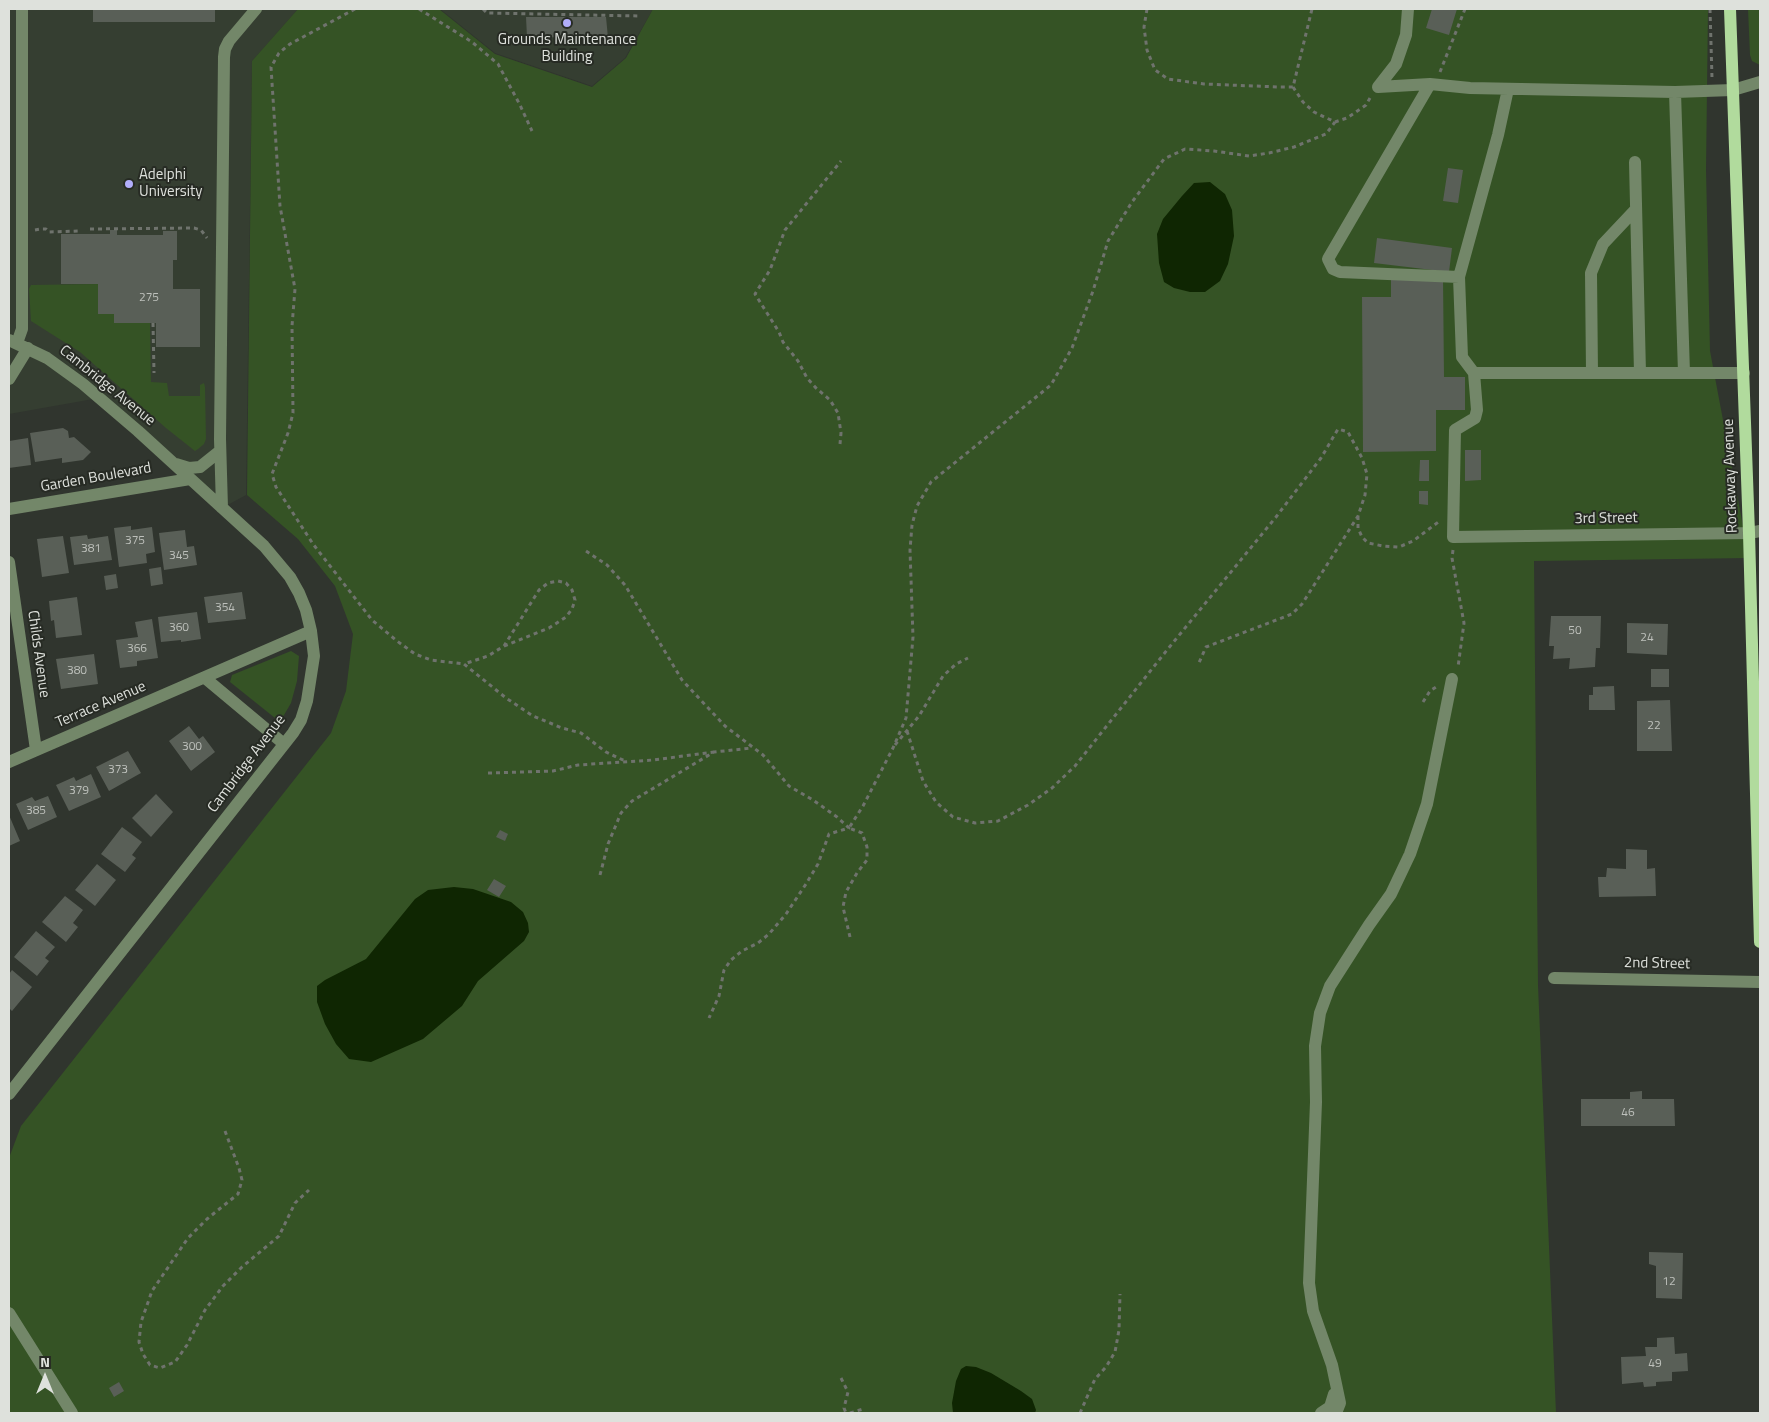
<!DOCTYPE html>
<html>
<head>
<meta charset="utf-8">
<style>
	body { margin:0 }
	#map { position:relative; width:1769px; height:1422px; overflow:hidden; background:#30352e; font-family:"Titillium Web",sans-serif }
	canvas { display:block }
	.frame { position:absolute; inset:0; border:10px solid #dee1dc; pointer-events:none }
	.north { position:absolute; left:20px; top:1352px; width:50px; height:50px; -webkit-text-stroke:4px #272b24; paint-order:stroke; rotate:0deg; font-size:14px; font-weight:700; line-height:20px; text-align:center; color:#dee1dc }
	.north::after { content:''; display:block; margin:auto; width:18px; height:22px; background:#dee1dc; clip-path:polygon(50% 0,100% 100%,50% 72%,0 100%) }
</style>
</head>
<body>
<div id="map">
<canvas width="1769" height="1422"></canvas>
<div class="frame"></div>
<div class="north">N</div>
</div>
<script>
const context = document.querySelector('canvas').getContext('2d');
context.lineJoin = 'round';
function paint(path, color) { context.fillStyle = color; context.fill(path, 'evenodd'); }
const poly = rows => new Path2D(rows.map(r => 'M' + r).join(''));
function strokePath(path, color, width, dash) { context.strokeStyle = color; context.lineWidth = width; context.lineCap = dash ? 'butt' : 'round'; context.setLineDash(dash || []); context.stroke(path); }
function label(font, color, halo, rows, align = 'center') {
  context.font = font + ' "Titillium Web",sans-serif'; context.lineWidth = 4; context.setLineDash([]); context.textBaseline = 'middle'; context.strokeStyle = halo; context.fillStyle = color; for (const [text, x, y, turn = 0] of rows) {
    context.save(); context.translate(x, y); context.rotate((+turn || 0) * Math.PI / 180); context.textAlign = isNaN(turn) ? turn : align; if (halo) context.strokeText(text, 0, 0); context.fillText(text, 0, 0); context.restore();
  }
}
paint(poly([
	[9,9,298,9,252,61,246,495,222,508,99,398,9,414],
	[440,9,653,9,625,58,592,86,495,53]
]), '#353e31');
paint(poly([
	[298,9,439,9,495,54,592,87,626,58,653,9,1708,9,1706,170,1710,351,1749,558,1534,561,1538,985,1556,1413,9,1413,9,1158,21,1126,331,733,346,691,353,634,335,586,298,539,247,495,252,61],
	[488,9,632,9,631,10],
	[1748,9,1760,9,1760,65,1752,61,1750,55],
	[98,284,98,314,114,314,150,323,151,382,167,383,169,396,200,396,200,385,204,383,205,387,206,439,204,444,198,449,195,451,166,428,80,352,31,321,29,289,31,285],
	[291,651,299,656,297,681,291,703,280,722,230,682,232,675]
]), '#355325');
paint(poly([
	[1210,182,1225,194,1232,210,1234,236,1228,264,1220,281,1205,292,1190,292,1174,288,1164,282,1159,263,1157,234,1163,219,1182,196,1194,183],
	[454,887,473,889,511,902,523,912,528,923,529,932,524,941,478,981,462,1006,423,1039,371,1062,349,1059,336,1044,325,1024,317,1002,317,986,325,980,366,959,415,899,428,890],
	[966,1366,976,1367,991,1373,1021,1391,1032,1399,1036,1410,1035,1413,953,1413,952,1403,956,1381,961,1369]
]), '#0f2602');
paint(poly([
	[93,9,215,9,215,22,93,22],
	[1432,9,1457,9,1449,35,1426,28],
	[526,17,606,17,608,38,527,37],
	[1448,168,1463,170,1458,203,1443,201],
	[110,230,117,230,117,235,163,235,163,231,177,231,177,260,173,260,173,289,200,289,200,347,156,347,156,323,114,323,114,314,98,314,98,284,61,284,61,234,110,234],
	[1377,238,1452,248,1449,272,1374,263],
	[1391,277,1443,277,1444,377,1465,377,1465,410,1436,410,1436,451,1363,452,1362,297,1391,297],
	[63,428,68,431,69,438,74,437,91,452,83,460,62,463,62,458,35,462,30,433],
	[28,438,31,465,9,468,9,441],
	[1465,450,1481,450,1481,480,1465,481],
	[1420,460,1429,460,1429,481,1419,481],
	[1419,491,1428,491,1428,505,1419,504],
	[131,526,131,530,152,527,155,552,146,554,147,563,119,567,114,528],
	[185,530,187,547,194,546,197,565,164,570,159,533],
	[87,535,88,539,108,536,112,560,74,565,70,537],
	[63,536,69,573,42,577,37,539],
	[161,567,163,584,151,586,149,569],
	[116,574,118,588,106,590,104,576],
	[242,592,246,619,208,623,204,597],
	[77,597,82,635,56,638,54,620,51,621,49,601],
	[197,612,201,639,181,642,181,640,161,642,158,617],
	[1551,616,1601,616,1600,648,1596,648,1595,667,1569,669,1570,658,1553,659,1554,646,1549,646],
	[152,619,158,658,137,661,137,666,120,668,116,640,138,637,135,622],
	[1627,623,1668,624,1667,655,1627,653],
	[94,654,98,684,61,689,56,659],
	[1651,669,1669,669,1669,687,1651,687],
	[1614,686,1615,710,1589,710,1589,695,1593,695,1593,687],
	[1670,700,1672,751,1637,751,1637,701],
	[189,726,199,739,203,736,215,752,191,771,169,741],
	[128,751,141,773,109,791,96,767],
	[91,774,101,797,69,811,56,785,74,777,76,781],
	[156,794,173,812,151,837,132,818],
	[48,796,57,817,28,830,16,804,32,797,35,801],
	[9,815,20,841,9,846],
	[122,827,142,842,132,855,136,858,125,872,101,854],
	[500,830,508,834,505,841,496,837],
	[1626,849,1647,850,1647,869,1655,868,1656,896,1599,897,1598,877,1606,877,1607,868,1626,869],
	[97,864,116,880,95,906,75,890],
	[494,879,506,886,499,897,487,890],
	[65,896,83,910,73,923,78,927,66,942,42,922],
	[36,931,55,947,45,958,49,961,37,976,14,957],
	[12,970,32,987,12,1011,9,1008,9,974],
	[1642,1091,1642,1099,1674,1099,1675,1126,1581,1126,1581,1099,1630,1099,1630,1092],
	[1649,1252,1683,1253,1682,1299,1656,1298,1656,1266,1649,1264],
	[1674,1337,1675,1354,1687,1353,1688,1371,1672,1372,1672,1381,1656,1382,1656,1386,1644,1387,1643,1382,1622,1384,1621,1357,1646,1356,1645,1347,1657,1347,1657,1338],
	[119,1382,124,1391,114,1397,109,1388]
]), '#595f57');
strokePath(poly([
	[355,9,290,44,279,53,271,67,280,206,295,289,292,326,293,413,288,433,272,474,276,487,313,544,372,620,397,641,415,654,431,660,464,664],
	[419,9,472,42,498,64,520,105,532,131],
	[483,9,487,13,640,16],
	[1147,9,1144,27,1147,50,1155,70,1168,79,1204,84,1279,87,1293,87,1312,9],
	[1710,9,1712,78],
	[1440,72,1465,9],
	[1293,87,1303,102,1314,112,1335,122,1347,118,1366,105,1370,98],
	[90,229,194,228,201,230,207,238],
	[35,230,41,229,46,229,49,232,78,231],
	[153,323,154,373],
	[840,444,841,433,838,413,830,400,816,388,807,378,798,361,783,342,779,332,755,294,770,270,785,230,841,161],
	[1358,516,1358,528,1362,537,1368,543,1383,546,1399,547,1413,541,1441,520],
	[1453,550,1452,558,1464,623,1458,667],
	[586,551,607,565,625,585,682,680,725,726,763,755,789,786,813,800,837,817,849,828,829,834,818,864,806,884,786,914,769,934,758,943,742,951,731,960,724,970,719,996,709,1018],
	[504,646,549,628,566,617,572,609,575,600,572,590,566,583,558,581,548,583,539,590,504,646,488,656,464,664,506,698,533,716,562,728,581,733,606,752,625,761],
	[1423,702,1430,691,1436,687],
	[907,731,923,781,936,802,953,817,975,823,998,821,1028,805,1052,788,1075,766,1167,650,1276,517,1321,458,1338,429,1348,432,1362,458,1367,474,1365,495,1358,516,1302,604,1292,614,1206,647,1198,665],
	[895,745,919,716,943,676,956,664,968,658],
	[488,773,553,771,578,765,653,760,714,752],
	[600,875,608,844,621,813,632,801,714,752,752,748],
	[850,937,843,907,846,892,857,873,867,860,867,847,862,833,849,828,863,806,893,748,906,718,913,637,910,550,912,525,917,506,931,482,1051,385,1072,348,1093,291,1108,241,1132,202,1164,159,1185,149,1214,151,1249,156,1269,153,1294,147,1326,134,1335,122],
	[225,1131,239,1168,242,1180,238,1194,207,1219,188,1238,152,1291,141,1322,139,1342,143,1354,150,1365,160,1368,175,1362,187,1345,205,1310,223,1286,242,1267,279,1236,295,1203,309,1190],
	[841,1378,848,1392,844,1408,846,1413],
	[850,1413,863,1409],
	[1080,1413,1095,1379,1106,1367,1115,1352,1119,1330,1120,1294]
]), '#6f736d', 3, [4, 4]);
strokePath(poly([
	[1430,84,1328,259,1333,269,1340,272,1459,277],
	[1378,87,1430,84,1470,88,1675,92,1733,90,1760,82],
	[1378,87,1396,64,1406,35,1408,9],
	[1675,92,1684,373],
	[1635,162,1640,373],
	[9,340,47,358,83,384,138,431,264,546,290,577,299,593,306,610,311,631,314,656,307,701,301,720,293,733,9,1094],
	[17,343,22,329,22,9],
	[1474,373,1462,357,1459,277,1498,135,1508,89],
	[1592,373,1591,273,1603,244,1636,209],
	[1744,373,1474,373,1477,410,1475,418,1455,430,1453,537,1749,533,1760,531],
	[9,379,28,348],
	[176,464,189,468,200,467,220,451],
	[222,508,220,439,224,57,225,49,229,41,256,9],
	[9,509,190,479],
	[9,562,36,750],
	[205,678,284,744],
	[9,762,311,631],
	[1554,978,1760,982],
	[9,1313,72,1413],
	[1321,1413,1330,1407,1334,1394],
	[1336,1413,1340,1403,1332,1365,1313,1311,1309,1283,1316,1102,1315,1046,1320,1013,1330,986,1369,925,1391,894,1410,854,1427,804,1452,679]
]), '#738769', 12);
strokePath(poly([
	[1730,9,1749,533,1760,942]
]), '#b1db9d', 12);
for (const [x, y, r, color] of [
	[567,23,5,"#b1adfa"],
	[129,184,5,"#b1adfa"]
]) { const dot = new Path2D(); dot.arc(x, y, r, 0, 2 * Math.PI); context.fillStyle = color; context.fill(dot); strokePath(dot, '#272b24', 2); }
label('12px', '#bdc0bb', null, [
	["275",149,298],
	["375",135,541],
	["381",91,549],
	["345",179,556],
	["354",225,608],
	["360",179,628],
	["50",1575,631],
	["24",1647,638],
	["366",137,649],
	["380",77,671],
	["22",1654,726],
	["300",192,747],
	["373",118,770],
	["379",79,791],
	["385",36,811],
	["46",1628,1113],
	["12",1669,1282],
	["49",1655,1364]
]);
label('15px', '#dee1dc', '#272b24', [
	["Grounds Maintenance",567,40],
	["Building",567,57],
	["Adelphi",139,175,"left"],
	["University",139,192,"left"]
]);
label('15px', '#dee1dc', '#272b24', [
	["Cambridge Avenue",107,386,39],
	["Rockaway Avenue",1731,476,-92],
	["Garden Boulevard",96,478,-10],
	["3rd Street",1606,519,-1],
	["Childs Avenue",38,654,82],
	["Terrace Avenue",101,705,-23],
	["Cambridge Avenue",247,764,-53],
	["2nd Street",1657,964,1]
]);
</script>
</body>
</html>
